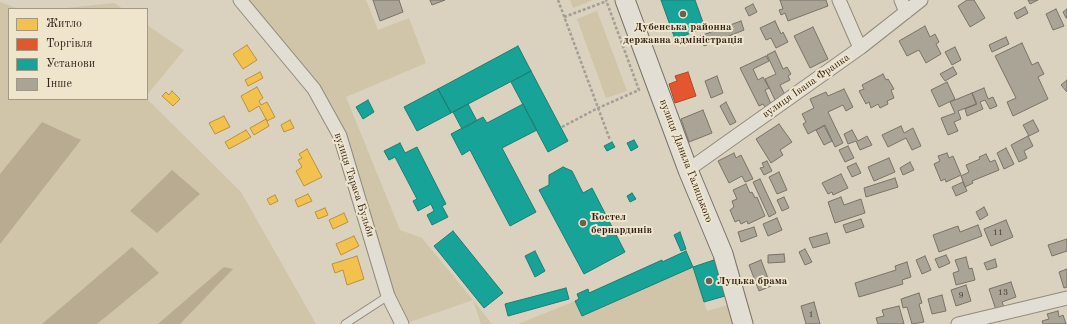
<!DOCTYPE html>
<html>
<head>
<meta charset="utf-8">
<style>
	body { margin:0 }
	#map { position:relative; width:1067px; height:324px; overflow:hidden; background:#dad2be; font-family:"Old Standard TT",serif }
	canvas { display:block }
	.legend { position:absolute; left:8px; top:8px; width:140px; height:92px; box-sizing:border-box; background:#efe5cd; border:1px solid #a39785; margin:0; padding:5px 7px; list-style:none; font-size:12px; color:#322319 }
	.legend li { display:flex; align-items:center; gap:8px; height:20px }
	.legend b { width:20px; border:1px solid #a39785 }
</style>
</head>
<body>
<div id="map">
<canvas width="1067" height="324"></canvas>
<ul class="legend">
<li><b style="height:11px;background:#f2c14e"></b>Житло</li>
<li><b style="height:11px;background:#e4572e"></b>Торгівля</li>
<li><b style="height:11px;background:#17a398"></b>Установи</li>
<li><b style="height:11px;background:#aaa496"></b>Інше</li>
</ul>
</div>
<script>
const context = document.querySelector('canvas').getContext('2d');
context.lineJoin = 'round';
function paint(path, color) { context.fillStyle = color; context.fill(path, 'evenodd'); }
const poly = rows => new Path2D(rows.map(r => 'M' + r).join(''));
function strokePath(path, color, width, dash) { context.strokeStyle = color; context.lineWidth = width; context.lineCap = dash ? 'butt' : 'round'; context.setLineDash(dash || []); context.stroke(path); }
function label(font, color, halo, rows, align = 'center') {
  context.font = font + ' "Old Standard TT",serif'; context.lineWidth = 4; context.setLineDash([]); context.textBaseline = 'middle'; context.strokeStyle = halo; context.fillStyle = color; for (const [text, x, y, turn = 0] of rows) {
    context.save(); context.translate(x, y); context.rotate((+turn || 0) * Math.PI / 180); context.textAlign = isNaN(turn) ? turn : align; if (halo) context.strokeText(text, 0, 0); context.fillText(text, 0, 0); context.restore();
  }
}
paint(poly([
	[248,0,366,0,378,30,409,18,426,63,346,97,400,230,422,238,473,300,492,324,481,324,473,300,407,323,394,294,345,134],
	[570,0,593,0,573,8],
	[0,2,19,9,9,9,9,99,147,99,241,192,316,324,0,324],
	[114,3,123,9,57,9],
	[597,11,627,91,606,98,577,19],
	[147,25,184,50,147,95],
	[693,267,707,311,728,305,734,324,518,324,575,301,582,316]
]), '#d0c4a9');
paint(poly([
	[42,122,81,140,0,244,0,174],
	[172,170,200,194,157,233,130,211],
	[132,247,159,273,97,324,42,324],
	[224,267,233,269,180,324,158,324]
]), '#b8ab91');
const homes = poly([
	[247,45,257,60,243,69,233,54,247,45],
	[260,72,263,78,248,86,245,80,260,72],
	[257,87,263,98,259,101,261,105,267,102,275,117,267,121,259,106,249,112,241,96,257,87],
	[172,91,180,99,173,106,162,96,166,92,169,95,172,91],
	[224,116,230,127,215,134,209,123,224,116],
	[266,119,269,126,254,135,250,128,266,119],
	[290,120,294,128,284,132,281,125,290,120],
	[246,130,251,137,229,149,225,142,246,130],
	[307,149,322,177,304,186,296,171,302,167,298,160,302,158,299,154,307,149],
	[308,194,312,201,298,207,295,200,308,194],
	[275,195,278,201,270,205,267,199,275,195],
	[325,208,328,215,318,219,315,212,325,208],
	[344,213,348,222,333,229,329,220,344,213],
	[354,236,359,246,341,255,336,244,354,236],
	[357,256,364,279,347,285,343,270,335,273,332,264,357,256]
]);
paint(homes, '#f2c14e');
strokePath(homes, '#b8923e', 1);
const shops = poly([
	[688,72,696,96,675,103,669,84,677,81,675,76,688,72]
]);
paint(shops, '#e4572e');
strokePath(shops, '#af4728', 1);
const public = poly([
	[661,0,695,0,705,28,675,39,661,0],
	[518,46,531,71,451,113,438,89,518,46],
	[531,71,568,141,548,152,511,82,531,71],
	[438,89,451,113,417,131,404,107,438,89],
	[368,100,374,112,363,119,356,107,368,100],
	[468,104,477,121,462,129,453,112,468,104],
	[523,104,537,130,502,148,536,212,510,226,470,150,462,155,451,134,483,117,487,123,523,104],
	[634,140,638,147,631,151,627,143,634,140],
	[612,142,615,147,607,151,604,146,612,142],
	[400,143,405,153,417,147,446,204,442,206,448,217,432,225,427,215,434,211,431,204,418,211,413,201,417,199,395,157,389,160,384,151,400,143],
	[563,167,572,171,583,193,592,188,625,252,584,274,539,190,549,185,549,175,563,167],
	[632,193,636,199,630,202,627,196,632,193],
	[453,231,503,293,484,308,434,246,453,231],
	[680,232,686,249,681,251,674,235,680,232],
	[535,251,545,271,535,277,525,256,535,251],
	[686,251,693,267,582,316,575,301,579,299,577,294,588,289,589,293,662,260,662,262,686,251],
	[714,260,725,296,704,302,693,267,714,260],
	[566,288,569,299,508,316,505,304,566,288]
]);
paint(public, '#17a398');
strokePath(public, '#1f7d72', 1);
const building = poly([
	[373,0,399,0,403,12,380,21,373,0],
	[430,0,445,0,432,5,430,0],
	[780,0,826,0,828,6,788,21,785,13,781,15,779,10,783,9,780,0],
	[967,0,974,0,985,18,970,27,958,6,967,0],
	[1028,0,1038,0,1030,4,1028,0],
	[753,4,757,12,749,16,745,8,753,4],
	[1025,7,1028,13,1017,19,1014,13,1025,7],
	[1056,9,1064,26,1053,30,1046,14,1056,9],
	[1067,9,1067,18,1066,18,1063,12,1067,9],
	[741,21,744,30,704,46,700,36,741,21],
	[775,21,781,34,783,32,788,42,776,48,771,38,766,40,760,28,775,21],
	[925,26,930,37,935,34,939,42,936,44,941,54,926,63,919,50,907,56,899,41,925,26],
	[813,27,828,59,810,68,794,36,813,27],
	[1006,37,1009,44,992,52,989,45,1006,37],
	[1022,43,1032,65,1038,62,1044,74,1038,77,1048,99,1013,116,1007,102,1016,98,995,56,1022,43],
	[955,47,961,60,952,65,945,52,955,47],
	[775,51,783,69,787,67,791,74,788,76,790,80,780,85,785,95,775,100,765,79,776,74,767,55,775,51],
	[766,56,769,61,753,69,758,80,763,77,769,88,765,90,771,104,765,107,763,104,759,106,740,68,766,56],
	[953,67,957,74,945,81,940,74,953,67],
	[883,74,886,80,888,79,894,89,891,90,894,98,887,101,888,104,880,108,878,104,871,108,869,102,866,104,859,91,864,89,862,85,883,74],
	[717,76,723,93,711,98,705,81,717,76],
	[1067,80,1067,92,1061,85,1067,80],
	[947,82,955,99,939,107,931,90,947,82],
	[984,88,988,99,993,97,997,106,990,109,985,100,980,102,983,109,967,116,965,109,977,104,972,93,984,88],
	[844,89,853,107,846,111,843,105,828,112,843,143,835,147,825,125,808,134,803,124,806,122,802,114,814,108,810,99,826,92,828,96,844,89],
	[972,93,976,104,958,111,961,119,954,122,958,131,948,135,941,118,955,113,950,102,972,93],
	[726,102,736,122,730,125,720,106,726,102],
	[703,110,712,133,689,142,681,119,703,110],
	[1033,120,1039,131,1029,136,1023,125,1033,120],
	[779,124,792,142,780,150,783,155,771,163,756,139,779,124],
	[824,126,832,141,824,145,816,130,824,126],
	[901,126,904,133,913,128,921,146,912,150,906,138,888,147,882,135,901,126],
	[852,130,858,141,867,136,872,145,860,150,856,141,848,144,844,134,852,130],
	[1028,136,1033,146,1024,151,1027,158,1019,162,1011,145,1028,136],
	[848,146,854,158,845,162,839,150,848,146],
	[1006,148,1014,164,1004,169,997,153,1006,148],
	[734,153,736,158,741,155,753,179,745,182,742,176,729,183,718,161,734,153],
	[947,153,949,158,953,156,961,175,946,182,945,179,941,181,934,164,940,161,938,156,947,153],
	[986,154,990,162,995,160,999,170,972,181,973,183,965,187,961,176,969,172,966,165,980,159,979,157,986,154],
	[889,158,895,172,874,181,868,167,889,158],
	[767,161,772,171,764,175,760,168,764,167,762,163,767,161],
	[910,162,914,170,903,175,900,168,910,162],
	[856,163,861,173,852,177,847,167,856,163],
	[779,172,787,190,777,194,769,177,779,172],
	[841,174,848,188,833,195,832,192,828,194,822,183,841,174],
	[895,178,898,187,866,197,864,188,895,178],
	[760,179,776,213,769,217,753,182,760,179],
	[963,182,967,191,956,196,952,187,963,182],
	[746,184,750,193,752,192,755,198,757,197,765,216,748,224,747,221,741,224,739,220,735,222,730,210,734,207,732,201,737,199,733,190,746,184],
	[784,197,789,208,782,211,777,200,784,197],
	[841,197,844,205,861,199,865,213,835,223,828,202,841,197],
	[984,207,988,215,980,220,976,212,984,207],
	[777,218,782,230,768,236,763,224,777,218],
	[861,219,864,227,846,233,843,225,861,219],
	[1006,220,1013,237,991,246,984,229,1006,220],
	[978,225,982,236,939,252,933,235,958,226,960,232,978,225],
	[754,227,757,236,741,242,738,232,754,227],
	[827,233,830,243,813,248,809,238,827,233],
	[1067,239,1067,251,1052,256,1048,245,1067,239],
	[805,249,812,262,805,265,799,252,805,249],
	[784,254,785,262,768,263,768,255,784,254],
	[946,255,950,263,939,268,935,259,946,255],
	[925,256,931,270,922,274,916,260,925,256],
	[966,257,969,269,972,268,975,280,956,285,953,273,959,271,955,260,966,257],
	[995,259,997,267,987,270,984,263,995,259],
	[761,260,771,286,759,291,749,265,761,260],
	[907,262,911,277,902,280,903,284,859,297,855,283,896,270,895,266,907,262],
	[1067,269,1067,287,1064,288,1059,272,1067,269],
	[1011,282,1016,297,1002,302,1004,307,996,310,989,289,1011,282],
	[966,285,971,301,956,306,951,290,966,285],
	[919,293,922,303,919,304,924,322,912,324,907,307,903,308,901,299,919,293],
	[942,295,946,311,932,314,928,299,942,295],
	[814,302,820,324,806,324,801,306,814,302],
	[899,306,904,324,878,324,876,318,884,316,882,310,899,306],
	[1058,311,1059,317,1063,315,1066,324,1043,324,1042,321,1049,319,1047,314,1058,311]
]);
paint(building, '#aaa496');
strokePath(building, '#797368', 1);
const service = poly([
	[345,324,388,296]
]);
const minor = poly([
	[240,0,314,89,340,136,388,296,402,324],
	[839,0,860,48],
	[901,0,906,12],
	[688,170,860,48,921,0],
	[958,324,1067,298]
]);
const secondary = poly([
	[625,0,688,170,723,254,743,324]
]);
strokePath(service, '#918a7e', 9);
strokePath(minor, '#918a7e', 15);
strokePath(secondary, '#797368', 21);
strokePath(poly([
	[558,0,610,140],
	[564,17,607,1],
	[562,127,598,108,639,90,606,0]
]), '#a39e96', 2.5, [3, 2]);
strokePath(service, '#e2ded4', 7);
strokePath(minor, '#e2ded4', 13);
strokePath(secondary, '#e2ded4', 19);
for (const [x, y, r, color] of [
	[683,14,4,"#6d6053"],
	[583,223,4,"#6d6053"],
	[709,281,4,"#6d6053"]
]) { const dot = new Path2D(); dot.arc(x, y, r, 0, 2 * Math.PI); context.fillStyle = color; context.fill(dot); strokePath(dot, '#efe5cd', 1.5); }
label('9px', '#504338', null, [
	["11",998,233],
	["13",1003,293],
	["9",961,296],
	["1",811,315]
]);
label('bold 11px', '#322319', '#efe5cd', [
	["Дубенська районна",683,27,"center"],
	["державна адміністрація",683,40,"center"],
	["Костел",591,217],
	["бернардинів",591,230],
	["Луцька брама",717,281]
], 'left');
label('11px', '#322319', '#efe5cd', [
	["вулиця Івана Франка",806,86,-35],
	["вулиця Данила Галицького",686,161,69],
	["вулиця Тараса Бульби",354,185,72]
]);
</script>
</body>
</html>
